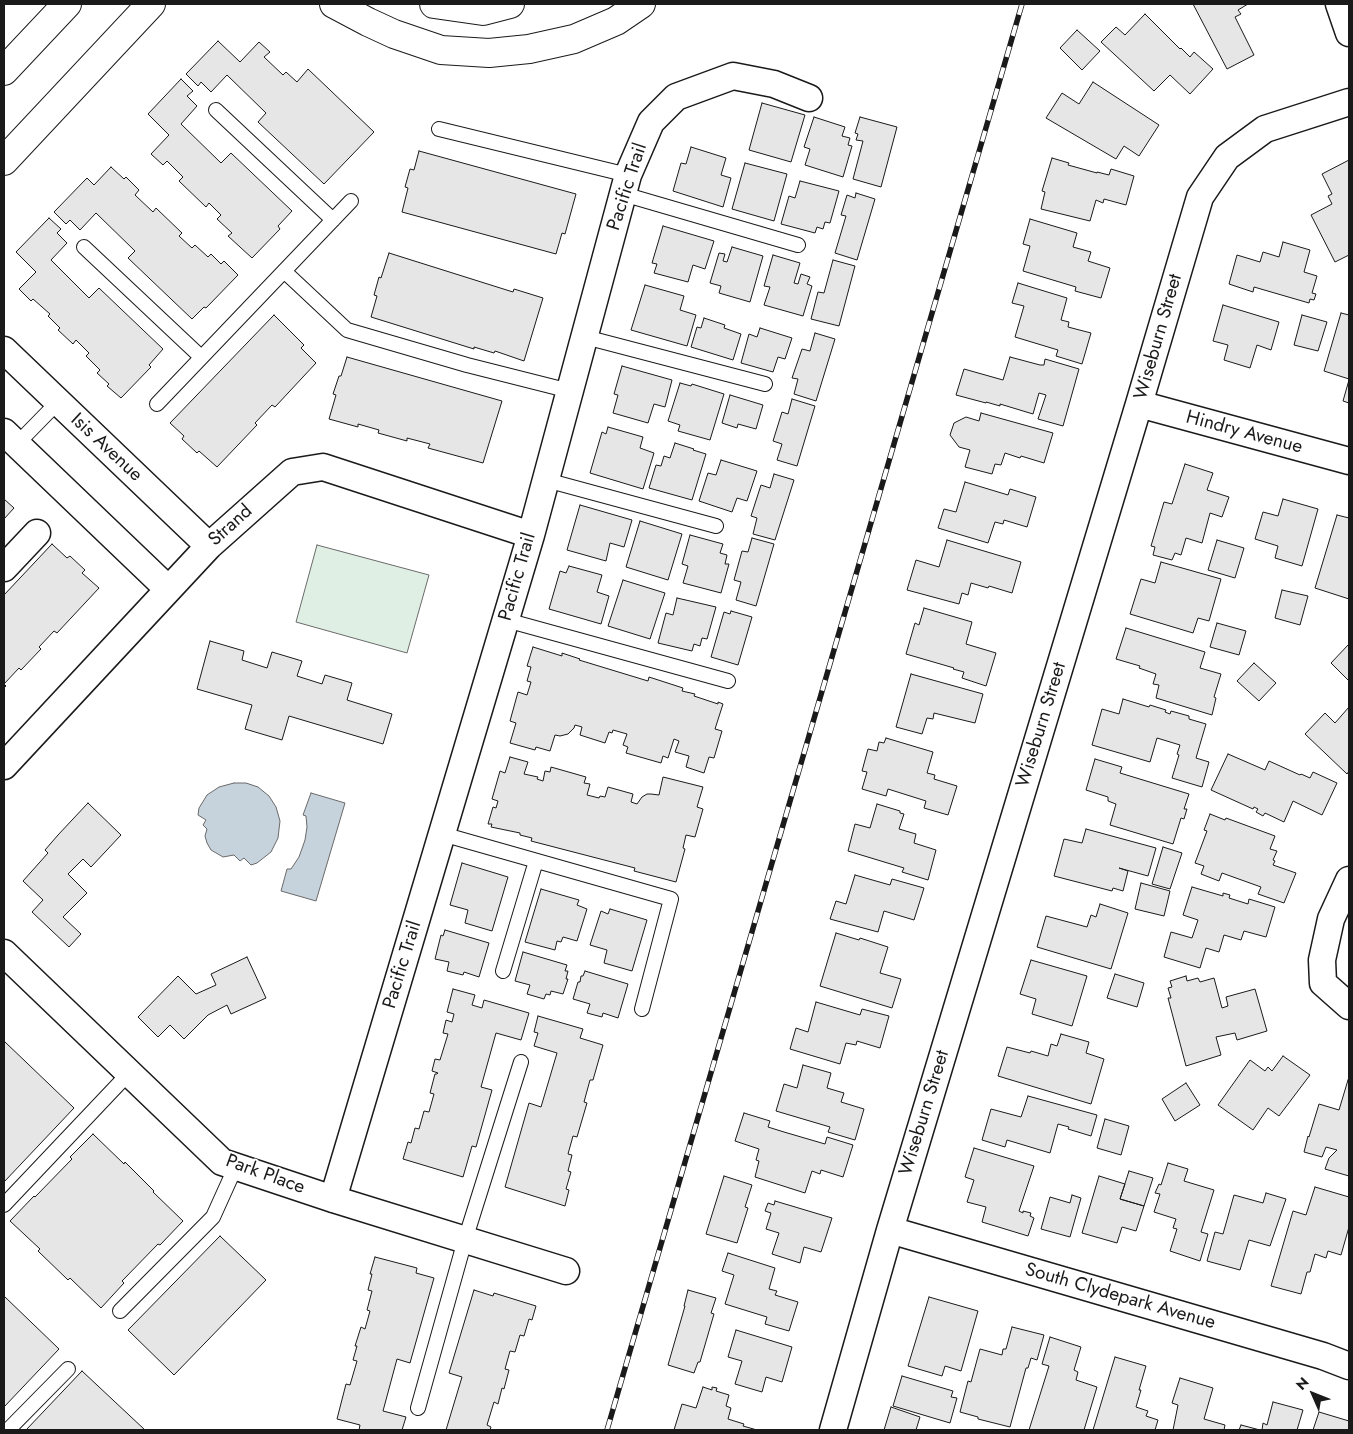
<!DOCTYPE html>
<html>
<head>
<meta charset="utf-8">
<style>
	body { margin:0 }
	#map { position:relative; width:1353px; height:1434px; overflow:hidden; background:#fff; font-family:Jost,sans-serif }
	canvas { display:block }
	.frame { position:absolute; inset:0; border:5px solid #1a1a1a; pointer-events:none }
	.north { position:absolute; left:1288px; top:1369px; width:50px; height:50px; -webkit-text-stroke:4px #fff; paint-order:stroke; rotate:314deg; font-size:14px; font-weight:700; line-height:20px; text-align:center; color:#1a1a1a }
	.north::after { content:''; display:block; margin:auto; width:18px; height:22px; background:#1a1a1a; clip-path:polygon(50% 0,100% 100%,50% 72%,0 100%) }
</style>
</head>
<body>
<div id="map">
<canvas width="1353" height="1434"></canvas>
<div class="frame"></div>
<div class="north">N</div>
</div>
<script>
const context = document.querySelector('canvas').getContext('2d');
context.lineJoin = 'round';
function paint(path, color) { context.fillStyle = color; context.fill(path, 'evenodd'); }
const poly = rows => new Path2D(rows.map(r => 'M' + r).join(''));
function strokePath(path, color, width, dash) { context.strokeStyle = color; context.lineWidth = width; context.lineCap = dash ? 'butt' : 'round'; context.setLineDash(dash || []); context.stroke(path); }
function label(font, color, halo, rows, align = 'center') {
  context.font = font + ' Jost,sans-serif'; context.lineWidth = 4; context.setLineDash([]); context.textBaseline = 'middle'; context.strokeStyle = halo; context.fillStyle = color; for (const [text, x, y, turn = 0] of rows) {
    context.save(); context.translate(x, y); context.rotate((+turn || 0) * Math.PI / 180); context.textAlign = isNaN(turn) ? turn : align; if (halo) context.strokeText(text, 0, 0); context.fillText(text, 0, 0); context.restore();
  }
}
const green = poly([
	[317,545,429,575,407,653,296,622,317,545]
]);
paint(green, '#e0efe3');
strokePath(green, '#6a6a6a', 1);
const water = poly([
	[234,783,246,783,258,787,269,796,276,807,280,821,278,838,271,852,257,863,251,865,244,858,240,861,234,855,223,857,211,850,207,843,205,836,207,829,203,825,206,820,198,815,199,808,207,795,219,787,234,783],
	[311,793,345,803,316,901,281,891,287,869,291,869,299,857,305,840,307,827,306,816,303,815,311,793]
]);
paint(water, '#c6d2dc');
strokePath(water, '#6a6a6a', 1);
const building = poly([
	[1193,4,1248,4,1238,10,1241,14,1235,17,1254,55,1227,69,1193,4],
	[1145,14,1180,49,1181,48,1190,57,1194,52,1213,69,1190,94,1170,75,1154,91,1101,42,1116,27,1125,35,1145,14],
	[1077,30,1100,51,1082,70,1060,48,1077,30],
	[218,41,240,62,259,42,270,52,264,57,283,75,286,72,297,82,308,69,374,132,324,184,258,122,266,113,227,75,211,92,201,82,198,86,186,74,218,41],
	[181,79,193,91,187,96,197,106,181,124,221,163,231,153,292,211,278,226,280,229,252,258,228,236,232,233,217,219,221,215,209,203,206,207,179,181,183,177,167,161,163,165,151,154,169,135,148,114,181,79],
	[1093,82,1159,125,1139,156,1124,146,1116,159,1046,118,1062,93,1079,104,1093,82],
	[762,103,805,115,791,162,749,150,762,103],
	[814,117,845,127,842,136,850,138,848,145,852,146,843,177,805,165,810,149,804,147,814,117],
	[860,117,897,127,881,187,853,179,863,141,856,140,858,134,855,133,860,117],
	[691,147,726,158,721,175,731,178,723,207,673,191,681,163,686,164,691,147],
	[419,151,576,194,565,234,562,233,556,254,402,212,408,188,405,187,410,169,414,170,419,151],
	[1052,158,1069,163,1068,165,1097,173,1097,172,1109,175,1111,169,1134,176,1126,205,1104,199,1103,203,1096,200,1090,221,1041,209,1045,192,1042,191,1052,158],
	[1349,160,1349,255,1335,262,1311,215,1332,204,1328,196,1332,194,1322,174,1349,160],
	[745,163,787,174,774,221,732,209,745,163],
	[111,167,124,179,126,177,139,190,135,195,153,212,156,208,182,233,179,236,192,248,195,245,208,257,211,254,221,264,224,261,238,275,206,308,204,307,192,319,128,258,135,251,96,213,80,230,70,220,66,224,54,212,87,178,94,185,111,167],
	[800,181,839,191,830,223,825,222,823,229,817,227,815,233,781,224,789,196,795,198,800,181],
	[856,193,875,199,857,260,835,253,846,216,841,215,847,195,855,198,856,193],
	[49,218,61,229,57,233,67,243,51,260,89,298,99,288,163,349,149,365,151,367,121,398,107,386,109,384,97,373,100,370,86,356,89,353,76,340,73,344,58,330,60,328,48,316,50,314,33,299,31,301,19,289,36,272,16,252,49,218],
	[1030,219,1077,233,1073,247,1091,252,1088,261,1110,268,1101,298,1075,291,1076,287,1023,271,1030,246,1023,244,1030,219],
	[663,226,714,241,705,269,693,265,688,282,654,273,657,264,652,263,663,226],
	[1283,242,1310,250,1304,272,1317,276,1312,293,1316,294,1314,300,1310,299,1309,303,1254,287,1253,292,1229,284,1237,255,1260,262,1263,252,1279,257,1283,242],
	[732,247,763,256,750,302,719,293,721,286,710,283,719,253,725,254,723,261,727,262,732,247],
	[389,253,513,292,514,289,543,298,524,361,495,351,494,353,474,347,474,349,371,317,377,296,374,295,379,277,381,278,389,253],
	[773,255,800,263,794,283,798,284,801,274,810,277,807,284,812,286,803,316,764,305,770,287,764,286,773,255],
	[833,260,855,266,839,326,811,319,818,292,824,293,833,260],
	[1018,283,1067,298,1061,320,1069,322,1068,327,1091,333,1082,364,1056,356,1058,350,1015,337,1024,306,1012,303,1018,283],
	[645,285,684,296,680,310,696,315,687,346,631,330,645,285],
	[1223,305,1279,322,1271,350,1257,345,1250,368,1224,360,1228,345,1213,341,1223,305],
	[1341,313,1349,315,1349,379,1324,371,1341,313],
	[274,315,304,345,301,348,316,363,275,407,272,405,255,423,257,425,217,467,199,451,197,453,182,439,184,436,170,423,274,315],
	[1302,315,1327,322,1318,351,1294,345,1302,315],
	[704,318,725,325,724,328,741,334,733,360,691,347,697,327,701,328,704,318],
	[760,328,792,338,785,359,778,357,773,372,741,363,749,334,757,337,760,328],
	[815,333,835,339,816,401,794,394,798,379,792,378,802,349,810,351,815,333],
	[347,357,502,401,483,463,428,448,430,444,407,438,407,441,378,433,379,430,358,424,358,427,329,419,336,395,333,394,339,376,341,376,347,357],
	[1010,357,1040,365,1044,365,1045,359,1079,369,1063,426,1038,419,1046,395,1039,393,1033,414,1000,404,1000,406,986,402,986,403,956,395,964,369,1003,380,1010,357],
	[622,366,672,380,665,407,654,404,648,423,613,413,618,395,614,394,622,366],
	[1349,380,1349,403,1343,401,1349,380],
	[680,383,691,386,692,384,724,394,710,440,678,431,680,425,668,421,680,383],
	[730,395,763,405,756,429,738,424,737,428,722,423,730,395],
	[792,399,815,406,797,466,777,460,782,444,773,441,782,412,788,414,792,399],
	[981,413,1053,433,1044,463,1021,456,1020,458,1005,453,1001,465,995,464,992,474,965,467,970,450,959,447,950,435,954,423,966,417,979,421,981,413],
	[608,427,643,437,640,448,654,453,643,489,590,473,602,432,606,434,608,427],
	[675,443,694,449,693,450,706,454,692,500,649,488,656,465,661,466,664,456,670,458,675,443],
	[721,460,757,471,747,501,737,498,732,512,699,501,708,473,716,475,721,460],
	[1185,464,1213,473,1207,490,1229,497,1222,517,1210,513,1202,543,1186,538,1181,555,1175,553,1172,560,1153,555,1155,547,1151,546,1164,502,1172,504,1185,464],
	[774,474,794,480,775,540,753,534,757,518,751,516,761,485,770,488,774,474],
	[965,482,1008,495,1010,489,1036,497,1027,527,1004,520,1003,524,995,522,988,543,938,528,944,509,956,512,965,482],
	[4,499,14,508,4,519,4,499],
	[1283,499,1318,509,1302,566,1275,558,1278,546,1255,539,1263,512,1278,516,1283,499],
	[580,505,632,520,624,547,610,543,606,561,567,550,580,505],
	[1337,515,1349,518,1349,599,1315,588,1337,515],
	[640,521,682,534,668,580,626,567,640,521],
	[690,535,723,544,720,553,727,555,725,564,729,564,721,593,683,583,688,566,682,564,690,535],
	[752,538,774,544,756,606,736,600,741,582,734,580,742,551,748,552,752,538],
	[947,540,1021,562,1012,593,989,586,988,588,971,583,968,595,962,593,959,604,907,590,916,560,939,567,947,540],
	[1217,540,1244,548,1235,578,1208,570,1217,540],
	[52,544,67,558,70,556,85,570,82,573,99,588,57,633,54,631,39,647,41,649,21,670,19,668,4,684,6,686,4,688,4,595,52,544],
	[1161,562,1221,579,1209,621,1198,618,1193,633,1130,614,1141,579,1155,583,1161,562],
	[569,566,602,575,597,592,609,596,601,624,549,609,560,571,566,573,569,566],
	[623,580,665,593,650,639,608,626,623,580],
	[1282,590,1308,596,1300,625,1275,618,1282,590],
	[677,598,716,607,707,639,702,638,700,646,694,644,692,651,658,643,666,613,673,615,677,598],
	[924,608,972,622,966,644,996,653,986,686,962,678,964,672,953,669,954,668,906,654,915,623,919,625,924,608],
	[731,611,752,617,738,665,711,657,724,612,730,614,731,611],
	[1217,623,1246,631,1239,655,1210,647,1217,623],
	[1126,628,1205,652,1200,668,1221,674,1214,697,1216,698,1212,715,1156,698,1159,685,1153,684,1156,674,1139,668,1140,666,1116,659,1126,628],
	[210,641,244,651,242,660,267,668,272,652,302,661,297,676,322,684,325,675,352,683,347,700,392,714,383,744,289,716,282,740,245,729,252,705,197,689,210,641],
	[1349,644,1349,681,1331,663,1349,644],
	[533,647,562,656,562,653,580,659,579,660,648,681,649,677,683,688,682,691,695,694,694,696,718,704,718,702,723,704,715,729,722,731,714,758,709,757,704,773,686,767,689,756,675,752,679,741,674,739,668,758,663,756,661,763,626,753,628,747,623,745,627,734,613,730,612,733,609,732,605,743,580,735,582,727,575,725,574,728,568,734,560,736,555,735,550,751,536,747,535,750,510,743,516,723,510,721,518,692,527,695,531,682,527,681,531,667,527,666,533,647],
	[1254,663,1276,683,1259,701,1237,681,1254,663],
	[911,674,983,694,975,723,934,713,933,719,927,718,922,734,896,727,911,674],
	[1123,699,1149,707,1150,705,1166,710,1165,712,1170,714,1171,711,1189,716,1189,719,1206,724,1196,758,1209,762,1202,787,1172,778,1179,755,1177,754,1180,745,1157,738,1150,762,1092,745,1102,709,1119,714,1123,699],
	[1349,707,1349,771,1347,774,1305,734,1325,713,1335,723,1349,707],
	[886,738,933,752,927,773,935,775,934,779,957,786,948,815,924,808,926,801,888,789,886,796,862,789,867,772,862,771,868,749,877,751,879,742,884,743,886,738],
	[1228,754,1265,770,1269,761,1300,775,1301,774,1310,778,1313,772,1337,783,1322,815,1293,801,1284,822,1265,813,1263,816,1256,812,1258,809,1254,807,1253,809,1211,790,1228,754],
	[510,757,528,762,524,774,538,777,537,779,543,781,545,771,550,772,551,767,586,777,584,783,590,784,587,795,599,798,600,796,605,797,608,787,633,794,631,802,637,804,642,797,647,794,651,794,659,795,663,777,703,787,697,807,703,809,695,837,686,835,683,848,685,849,676,882,634,871,635,868,531,841,532,838,520,835,520,833,491,827,492,824,488,824,493,807,496,808,498,801,492,799,500,771,505,773,510,757],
	[1095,759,1122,767,1120,773,1189,794,1184,809,1187,809,1184,819,1181,818,1173,844,1110,825,1116,804,1108,801,1108,797,1086,790,1095,759],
	[88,803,121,835,91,867,83,859,68,874,87,893,63,917,81,934,69,947,32,912,43,900,23,881,48,853,45,850,58,835,88,803],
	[877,804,900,811,900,813,904,814,899,829,916,834,914,843,936,850,928,880,902,872,904,868,848,851,855,824,870,828,877,804],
	[1210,814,1225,820,1226,818,1275,836,1270,849,1277,851,1273,860,1275,861,1273,865,1296,873,1284,903,1258,894,1261,887,1222,873,1219,881,1201,874,1204,866,1195,863,1207,831,1204,830,1210,814],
	[1086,829,1156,848,1148,876,1119,868,1128,871,1123,891,1113,888,1112,891,1054,876,1064,839,1082,843,1086,829],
	[1163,847,1182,853,1170,889,1152,884,1163,847],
	[462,863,508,877,492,931,465,923,468,910,450,905,462,863],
	[855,875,890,885,892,879,924,888,914,920,884,911,878,932,830,919,836,901,846,904,855,875],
	[1141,883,1170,891,1164,916,1135,909,1141,883],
	[1192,887,1223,896,1223,893,1230,895,1229,898,1248,904,1249,899,1275,907,1266,937,1244,931,1241,940,1224,935,1219,952,1206,948,1200,968,1164,957,1171,932,1192,938,1198,920,1183,915,1192,887],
	[541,889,579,900,577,905,587,909,577,941,563,937,561,942,557,941,555,950,525,942,541,889],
	[1100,904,1128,913,1111,969,1037,947,1046,916,1087,927,1091,915,1096,917,1100,904],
	[610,909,647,920,632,971,604,963,607,950,590,945,601,911,608,914,610,909],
	[445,930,489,943,479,977,464,972,463,975,447,971,449,962,435,959,441,935,443,936,445,930],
	[836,933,859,940,860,938,888,947,880,973,901,979,892,1008,820,986,836,933],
	[523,952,567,965,565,971,568,971,566,979,568,979,563,994,551,991,550,995,546,994,544,999,527,994,530,985,515,981,523,952],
	[247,957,266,998,231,1014,227,1005,208,1015,184,1039,170,1025,158,1037,138,1017,178,976,196,994,216,985,211,974,247,957],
	[1031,960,1087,976,1072,1026,1032,1014,1036,999,1020,994,1031,960],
	[585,971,628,984,618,1018,603,1013,602,1017,587,1013,590,1004,573,999,578,982,580,982,581,976,583,976,585,971],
	[1115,974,1144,983,1137,1007,1107,998,1115,974],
	[1186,976,1187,981,1198,978,1200,982,1214,978,1222,1008,1228,1006,1226,997,1255,989,1267,1031,1237,1040,1235,1033,1216,1037,1221,1055,1186,1066,1168,998,1171,998,1168,988,1172,987,1170,981,1186,976],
	[453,989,475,995,472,1005,482,1008,484,1000,529,1013,521,1040,496,1033,481,1087,492,1090,476,1147,472,1146,463,1177,403,1159,408,1142,411,1143,415,1128,419,1129,424,1111,429,1112,434,1094,430,1093,435,1074,437,1074,438,1073,432,1071,435,1059,440,1060,448,1034,443,1033,446,1020,452,1022,454,1014,447,1012,453,989],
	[816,1002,860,1015,862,1009,889,1016,880,1048,857,1041,856,1045,846,1043,840,1064,790,1049,796,1028,808,1032,816,1002],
	[538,1016,583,1029,580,1038,603,1045,593,1080,590,1080,584,1102,587,1103,577,1137,573,1136,568,1154,572,1155,568,1171,571,1172,566,1189,569,1190,565,1206,505,1187,529,1103,541,1107,557,1053,534,1046,538,1033,534,1032,538,1016],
	[1061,1034,1089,1042,1086,1053,1104,1059,1091,1104,998,1076,1007,1047,1030,1053,1031,1051,1048,1056,1051,1044,1057,1046,1061,1034],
	[4,1041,74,1108,4,1182,4,1041],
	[1283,1056,1310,1075,1279,1116,1268,1108,1253,1130,1218,1105,1250,1060,1265,1071,1268,1067,1272,1071,1283,1056],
	[803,1065,831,1073,827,1088,844,1093,841,1102,864,1109,855,1140,828,1132,830,1127,776,1111,784,1084,797,1088,803,1065],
	[1348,1080,1349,1080,1349,1176,1325,1169,1329,1158,1337,1150,1326,1147,1322,1157,1304,1152,1308,1136,1309,1137,1319,1104,1339,1110,1348,1080],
	[1186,1083,1200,1105,1175,1121,1162,1099,1186,1083],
	[1028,1096,1097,1115,1091,1136,1068,1129,1069,1127,1058,1124,1050,1153,1007,1140,1005,1147,982,1140,991,1109,1021,1117,1028,1096],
	[744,1113,770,1121,768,1127,784,1132,825,1144,827,1137,853,1145,843,1177,821,1170,820,1174,812,1171,805,1193,755,1177,759,1161,756,1160,759,1149,735,1141,744,1113],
	[1105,1119,1129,1126,1121,1155,1097,1148,1105,1119],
	[93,1134,124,1164,125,1162,154,1191,153,1192,183,1221,160,1245,158,1244,122,1281,124,1283,101,1308,70,1278,68,1280,38,1251,40,1249,10,1221,34,1196,35,1197,72,1159,70,1157,93,1134],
	[974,1148,1034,1166,1019,1211,1023,1213,1023,1211,1031,1213,1030,1216,1034,1218,1028,1236,982,1222,986,1207,967,1202,974,1180,965,1177,974,1148],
	[1168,1163,1188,1169,1184,1181,1214,1190,1201,1232,1208,1234,1200,1261,1170,1251,1177,1229,1173,1228,1176,1219,1154,1212,1160,1194,1155,1193,1159,1184,1161,1185,1168,1163],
	[1129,1171,1153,1178,1144,1206,1120,1199,1129,1171],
	[724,1176,752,1185,745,1207,748,1208,737,1243,706,1234,724,1176],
	[1099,1176,1125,1184,1120,1199,1144,1206,1136,1231,1122,1227,1117,1243,1082,1233,1099,1176],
	[1315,1187,1349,1197,1349,1227,1341,1255,1328,1251,1326,1258,1315,1254,1310,1272,1307,1272,1301,1294,1271,1286,1293,1211,1306,1215,1315,1187],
	[1266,1193,1286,1199,1270,1246,1249,1240,1240,1270,1207,1261,1215,1232,1223,1234,1234,1195,1263,1203,1266,1193],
	[1072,1195,1081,1198,1070,1237,1041,1229,1050,1197,1070,1203,1072,1195],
	[775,1201,832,1218,821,1252,804,1247,800,1263,772,1254,779,1233,766,1229,771,1213,765,1211,768,1203,774,1205,775,1201],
	[220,1236,266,1280,174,1375,128,1330,220,1236],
	[728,1253,775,1268,769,1289,777,1291,775,1295,798,1302,789,1331,765,1324,767,1317,725,1304,734,1275,722,1271,728,1253],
	[375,1257,417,1268,416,1273,434,1278,410,1363,397,1359,383,1411,406,1417,402,1430,359,1430,360,1425,337,1419,346,1384,350,1385,357,1361,353,1360,357,1346,355,1346,361,1327,365,1329,370,1311,367,1310,372,1291,368,1290,372,1274,370,1274,375,1257],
	[474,1290,493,1296,494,1293,536,1306,532,1320,529,1319,524,1336,520,1335,515,1352,510,1351,505,1369,509,1370,504,1389,502,1388,498,1404,494,1402,487,1425,491,1427,490,1430,443,1430,446,1430,462,1377,449,1373,474,1290],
	[688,1290,716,1298,711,1313,714,1314,700,1362,698,1362,694,1373,668,1365,685,1306,684,1306,688,1290],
	[4,1296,59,1349,4,1407,4,1296],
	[929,1297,978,1311,961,1371,945,1366,942,1376,908,1366,929,1297],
	[1012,1327,1044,1335,1037,1360,1031,1358,1028,1368,1026,1368,1010,1427,978,1419,978,1417,960,1412,968,1381,971,1382,980,1349,1002,1355,1003,1349,1006,1349,1012,1327],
	[736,1330,792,1347,782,1382,766,1377,762,1392,735,1384,742,1361,728,1357,736,1330],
	[1050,1337,1081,1347,1074,1370,1078,1372,1076,1380,1097,1387,1084,1430,1029,1430,1049,1366,1042,1364,1050,1337],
	[1115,1357,1146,1366,1139,1390,1141,1390,1136,1407,1148,1411,1146,1416,1158,1420,1155,1430,1093,1430,1115,1357],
	[82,1371,145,1430,26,1430,82,1371],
	[902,1376,953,1391,951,1397,957,1398,950,1423,893,1406,902,1376],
	[1180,1378,1213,1388,1204,1419,1225,1425,1224,1430,1173,1430,1178,1405,1172,1403,1180,1378],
	[703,1387,712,1390,712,1387,717,1388,716,1391,729,1395,726,1406,731,1408,728,1419,744,1424,743,1426,757,1430,674,1430,682,1404,696,1408,703,1387],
	[1273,1402,1303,1410,1297,1430,1262,1430,1263,1423,1267,1425,1273,1402],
	[891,1407,920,1417,916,1430,884,1430,891,1407],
	[1319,1412,1349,1421,1349,1430,1313,1430,1319,1412],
	[1241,1425,1260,1430,1239,1430,1241,1425]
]);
paint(building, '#e6e6e6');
strokePath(building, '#1a1a1a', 1);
const service = poly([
	[216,110,333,220],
	[439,129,628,175],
	[623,194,798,245],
	[84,247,201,357],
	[284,271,347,330,467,365,570,391],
	[585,337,765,384],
	[157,404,351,201],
	[17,444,58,402],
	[546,480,716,526],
	[506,620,728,681],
	[442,834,671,899,642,1009],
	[503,971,536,861],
	[4,1205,129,1073],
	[120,1311,213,1217,236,1166],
	[418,1408,465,1240,521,1062],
	[8,1430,68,1369]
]);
const minor = poly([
	[1339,4,1349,33],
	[4,350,209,546],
	[1139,404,1349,461],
	[4,432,168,589],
	[4,568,37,533],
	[4,766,209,546,292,472,323,467,531,535],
	[1349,880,1331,919,1322,960,1323,983,1349,1006],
	[4,953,222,1162,333,1199,566,1271],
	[333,1199,531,535,628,175,651,122,676,97,733,76,774,84,809,98],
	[890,1230,1323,1356,1349,1366],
	[833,1430,890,1230,1139,404,1200,197,1227,157,1265,129,1349,102]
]);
const primary = poly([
	[4,71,67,4],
	[4,161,151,4]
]);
const motorway = poly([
	[334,4,368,22,394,34,441,50,489,53,529,49,574,39,616,21,641,4],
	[434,4,483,11,510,4]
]);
strokePath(service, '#1a1a1a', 16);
strokePath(minor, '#1a1a1a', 29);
strokePath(primary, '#1a1a1a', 30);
strokePath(motorway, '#1a1a1a', 30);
strokePath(service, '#fff', 14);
strokePath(minor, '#fff', 26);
strokePath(primary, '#fff', 28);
strokePath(motorway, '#fff', 28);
const rail = poly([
	[607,1430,1022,4]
]);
strokePath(rail, '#1a1a1a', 5.5);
strokePath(rail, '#fff', 4, [11]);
label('19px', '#1a1a1a', '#fff', [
	["Pacific Trail",628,187,-72],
	["Wiseburn Street",1159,337,-74],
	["Hindry Avenue",1244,433,15],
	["Isis Avenue",106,448,43],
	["Strand",231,526,-42],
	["Pacific Trail",518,577,-74],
	["Wiseburn Street",1042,725,-73],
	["Pacific Trail",403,965,-73],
	["Wiseburn Street",925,1113,-73],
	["Park Place",265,1175,20],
	["South Clydepark Avenue",1120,1297,16]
]);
</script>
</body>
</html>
